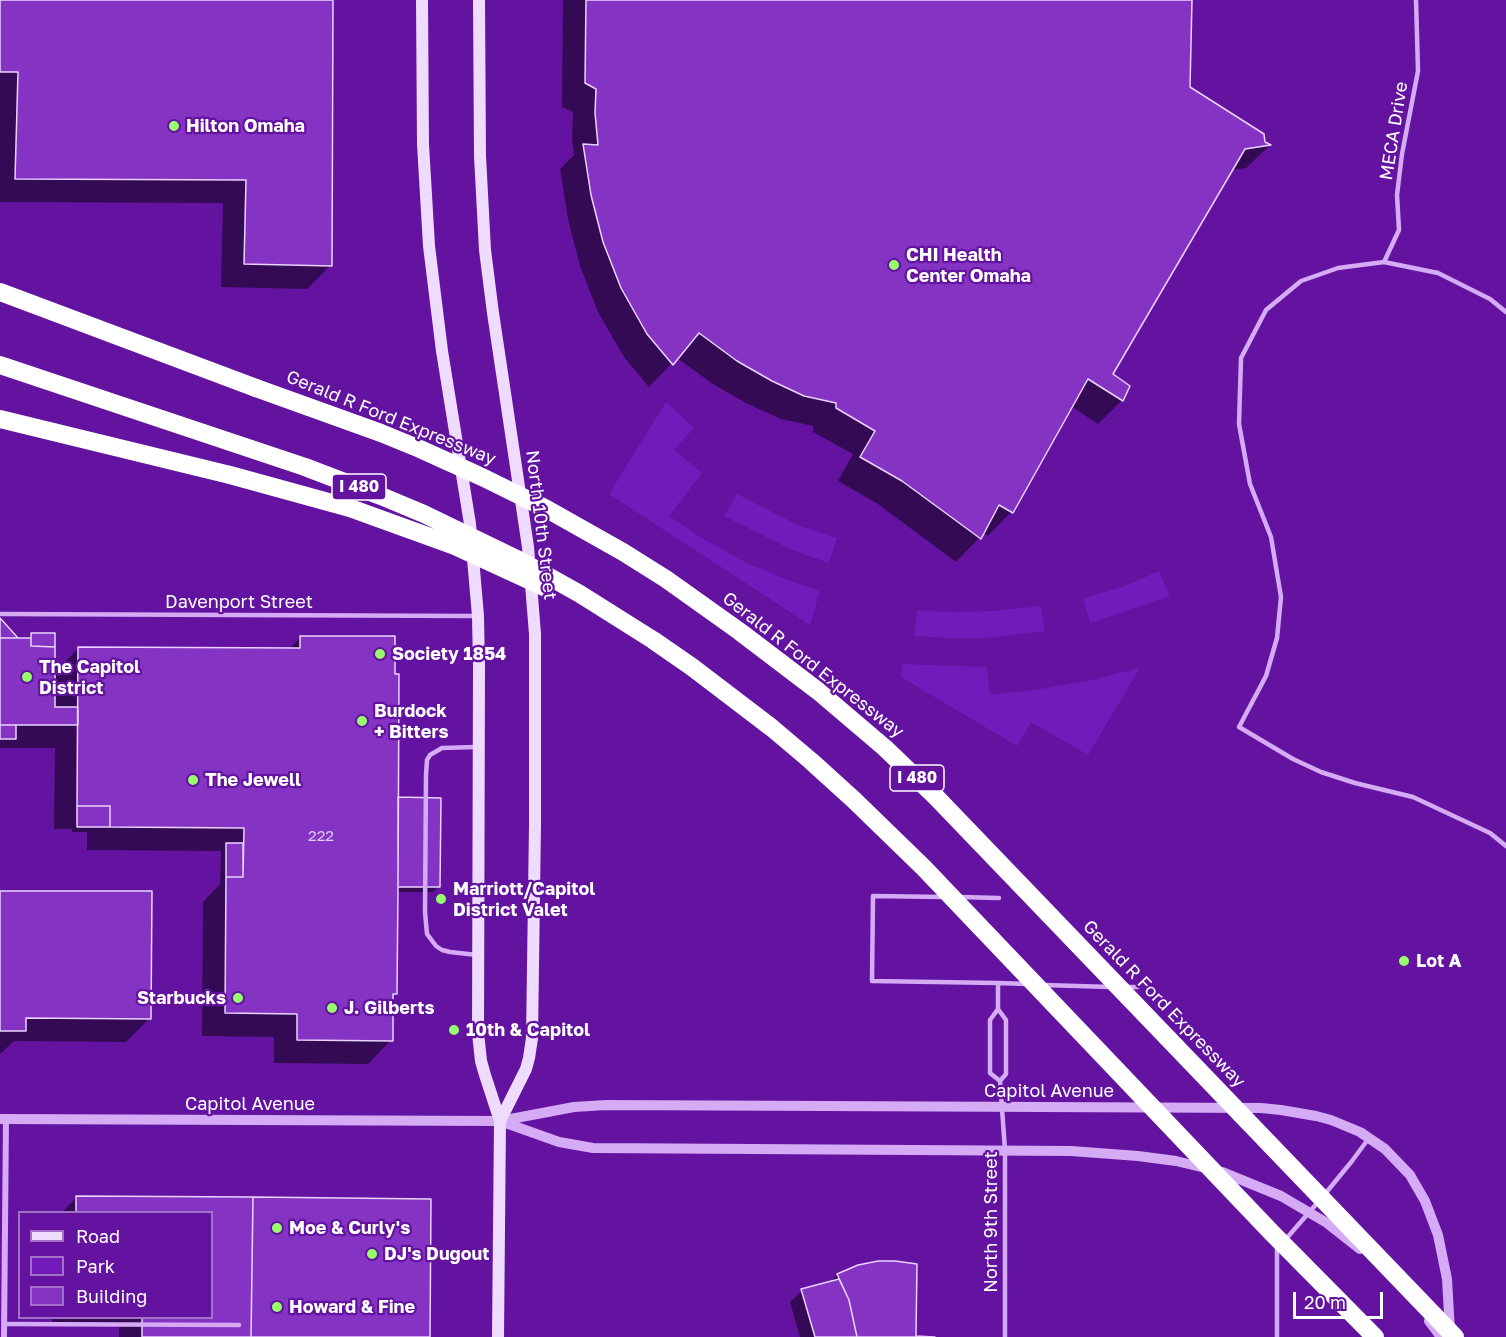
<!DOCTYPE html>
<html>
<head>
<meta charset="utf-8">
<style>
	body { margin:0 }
	#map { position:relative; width:1506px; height:1337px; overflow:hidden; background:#6313a0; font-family:"Golos Text",sans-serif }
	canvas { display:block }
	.legend { position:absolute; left:18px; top:1211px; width:195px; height:108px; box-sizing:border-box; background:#6313a0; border:2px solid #a171c6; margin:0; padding:8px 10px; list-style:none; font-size:18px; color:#fff }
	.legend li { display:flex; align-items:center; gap:12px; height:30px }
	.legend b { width:30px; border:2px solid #a171c6 }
	.scale { position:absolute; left:1293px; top:1292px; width:90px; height:27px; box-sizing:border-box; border:3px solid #fff; border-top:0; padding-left:8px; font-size:18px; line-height:21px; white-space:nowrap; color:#fff; -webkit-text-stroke:4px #6313a0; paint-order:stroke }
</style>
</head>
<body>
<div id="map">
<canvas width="1506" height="1337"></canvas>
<ul class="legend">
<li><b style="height:8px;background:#efdbfd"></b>Road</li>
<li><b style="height:16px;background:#731aba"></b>Park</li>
<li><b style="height:16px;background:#8433c3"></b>Building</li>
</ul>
<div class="scale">20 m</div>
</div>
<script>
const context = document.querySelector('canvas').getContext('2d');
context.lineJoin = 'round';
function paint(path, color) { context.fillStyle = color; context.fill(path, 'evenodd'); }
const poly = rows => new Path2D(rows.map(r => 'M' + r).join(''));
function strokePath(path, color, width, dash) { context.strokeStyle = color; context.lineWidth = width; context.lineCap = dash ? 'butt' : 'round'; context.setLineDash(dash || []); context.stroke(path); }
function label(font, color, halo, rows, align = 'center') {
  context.font = font + ' "Golos Text",sans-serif'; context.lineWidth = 4.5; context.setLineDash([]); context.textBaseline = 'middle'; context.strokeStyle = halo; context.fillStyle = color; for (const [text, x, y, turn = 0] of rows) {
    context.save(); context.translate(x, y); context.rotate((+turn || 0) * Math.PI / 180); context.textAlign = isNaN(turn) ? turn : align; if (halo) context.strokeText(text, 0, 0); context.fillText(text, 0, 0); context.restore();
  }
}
paint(poly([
	[666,402,694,428,674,450,702,473,669,516,700,537,745,562,790,581,820,591,810,625,609,494],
	[737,494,800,526,837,538,829,563,792,550,724,516],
	[1159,571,1170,596,1090,623,1083,598,1122,587],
	[1041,606,1045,631,986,638,948,638,914,636,917,610,953,612,994,611],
	[902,664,987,667,990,695,1034,690,1092,680,1140,668,1088,755,1031,722,1017,746,901,677]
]), '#731aba');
paint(poly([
	[0,0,332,0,330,266,307,289,221,287,223,203,0,202],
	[563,0,1190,0,1189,88,1269,146,1246,168,1230,170,1111,375,1128,387,1122,400,1098,424,1071,406,1011,512,988,536,983,532,979,538,956,562,878,504,838,481,853,454,813,432,813,426,781,419,748,404,713,384,677,358,649,387,624,357,598,312,580,266,568,219,560,169,574,155,572,138,573,112,562,107],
	[0,620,17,639,27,639,32,634,53,673,79,648,289,649,301,637,396,799,439,886,433,892,396,892,395,993,391,997,391,1040,368,1064,274,1063,274,1037,202,1036,203,902,220,884,221,851,87,850,87,832,72,832,72,829,54,829,55,748,0,748],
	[0,892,150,1018,126,1042,14,1041,0,1054],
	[77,1197,430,1200,429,1337,119,1337,119,1325,52,1324,52,1318,212,1318,212,1212,62,1212],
	[838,1275,915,1337,800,1337,790,1302,802,1291,833,1282,832,1280]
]), '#0007');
const building = poly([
	[0,0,333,0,332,266,244,264,246,180,15,179,18,72,0,72,0,0],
	[586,0,1192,0,1190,87,1264,134,1265,142,1271,145,1245,149,1113,374,1130,386,1123,401,1088,379,1013,513,999,505,981,539,902,481,860,457,875,431,836,408,836,403,804,396,772,381,737,361,699,333,673,365,647,334,621,288,603,242,591,195,583,144,598,145,595,113,596,89,585,83,586,0],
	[0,618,18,638,0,638,0,618],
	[31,633,55,633,55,647,31,646,31,633],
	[300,636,395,636,395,674,399,674,398,887,397,994,393,994,393,1041,297,1040,297,1014,225,1013,226,877,243,877,244,828,110,827,110,806,77,806,78,647,300,648,300,636],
	[0,638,31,638,31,646,55,647,55,707,78,707,78,725,0,725,0,638],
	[0,725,16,725,16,739,0,739,0,725],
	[398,797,441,798,440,887,398,887,398,797],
	[77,806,110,806,110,827,77,827,77,806],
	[226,843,243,843,243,877,226,877,226,843],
	[0,891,152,891,151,1019,26,1018,26,1031,0,1031,0,891],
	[76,1196,253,1197,251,1337,142,1337,142,1318,212,1318,212,1212,76,1212,76,1196],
	[253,1197,431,1199,430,1337,251,1337,253,1197],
	[878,1261,895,1261,917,1264,916,1336,935,1337,857,1337,849,1300,837,1274,858,1265,878,1261],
	[839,1279,849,1300,857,1337,815,1337,801,1289,839,1279]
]);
paint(building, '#8433c3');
strokePath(building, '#ebd3fe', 1.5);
strokePath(poly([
	[1384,262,1399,230,1397,195,1402,154,1418,71,1416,0],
	[1506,312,1490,299,1438,273,1384,262,1338,268,1301,281,1266,310,1241,358,1239,424,1250,484,1271,537,1281,597,1277,638,1266,676,1239,727,1293,759,1321,772,1355,783,1413,797,1490,833,1506,846],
	[0,614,475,616],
	[476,747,442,748,430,755,427,760,426,775,425,912,427,934,436,946,442,950,450,952,477,955],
	[943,897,873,896,872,981,998,983],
	[960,897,999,898],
	[1044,985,1111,987],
	[1125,987,1138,987],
	[998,1009,998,983,1027,984],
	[1000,1081,990,1073,990,1020,998,1009,1006,1020,1006,1074,1000,1081,1005,1150,1005,1337],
	[1325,1194,1352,1161,1369,1138],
	[1285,1240,1319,1201],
	[4,1324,239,1325],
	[1277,1337,1277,1249,1280,1246]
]), '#d4abf4', 4.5);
strokePath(poly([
	[4,1337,6,1119]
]), '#d4abf4', 6);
strokePath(poly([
	[0,1119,500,1121,574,1107,606,1105,1261,1108,1281,1110,1316,1116,1331,1120,1360,1132,1385,1149,1410,1175,1425,1201,1438,1235,1447,1279,1450,1331],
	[500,1121,559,1142,593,1148,1071,1151,1138,1156,1176,1161,1222,1172,1281,1196,1327,1223,1360,1249],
	[1429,1321,1441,1337]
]), '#d4abf4', 10);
strokePath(poly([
	[422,0,423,144,429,246,442,351,470,524,478,616,479,666,478,1033,481,1061,485,1075,500,1121,498,1337],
	[479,0,480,156,485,250,493,313,528,547,535,634,535,825,532,1038,529,1058,526,1069,500,1121]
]), '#efdbfd', 12);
strokePath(poly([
	[0,292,256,388]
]), '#fff', 18);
strokePath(poly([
	[0,365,305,467,381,496,424,514,521,561,580,594,653,640,692,667,772,728,811,761,854,800,924,868,1272,1233,1375,1337],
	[256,388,381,433,420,449,482,477,545,508,623,552,666,579,739,631,818,691,885,748,936,797,1455,1337],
	[0,419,230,475,350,508,455,546,544,587]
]), '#fff', 18);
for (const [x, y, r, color] of [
	[174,126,6,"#97ff6e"],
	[894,265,6,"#97ff6e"],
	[380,654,6,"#97ff6e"],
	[27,677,6,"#97ff6e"],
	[362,721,6,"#97ff6e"],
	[193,780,6,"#97ff6e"],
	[441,899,6,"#97ff6e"],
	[1404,961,6,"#97ff6e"],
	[238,998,6,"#97ff6e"],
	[332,1008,6,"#97ff6e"],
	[454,1030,6,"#97ff6e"],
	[277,1228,6,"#97ff6e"],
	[372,1254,6,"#97ff6e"],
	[277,1307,6,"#97ff6e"]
]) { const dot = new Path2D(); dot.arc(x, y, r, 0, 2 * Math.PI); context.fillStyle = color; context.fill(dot); strokePath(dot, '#6313a0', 2); }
label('15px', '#e0ccf0', null, [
	["222",321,836]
]);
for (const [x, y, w] of [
	[359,487,54],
	[917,778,54]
]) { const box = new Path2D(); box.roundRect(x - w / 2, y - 13, w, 26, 4.5); context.fillStyle = '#6313a0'; context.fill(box); strokePath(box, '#fff', 1.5); }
label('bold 16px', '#fff', null, [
	["I 480",359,487],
	["I 480",917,778]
]);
label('bold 18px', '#fff', '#6313a0', [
	["Hilton Omaha",186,126],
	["CHI Health",906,255],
	["Center Omaha",906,276],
	["Society 1854",392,654],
	["The Capitol",39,667],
	["District",39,688],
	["Burdock",374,711],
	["+ Bitters",374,732],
	["The Jewell",205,780],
	["Marriott/Capitol",453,889],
	["District Valet",453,910],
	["Lot A",1416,961],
	["Starbucks",226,998,"right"],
	["J. Gilberts",344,1008],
	["10th & Capitol",466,1030],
	["Moe & Curly's",289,1228],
	["DJ's Dugout",384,1254],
	["Howard & Fine",289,1307]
], 'left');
label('18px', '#fff', '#6313a0', [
	["MECA Drive",1394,131,-81],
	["Gerald R Ford Expressway",391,418,22],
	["North 10th Street",541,525,83],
	["Davenport Street",239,602],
	["Gerald R Ford Expressway",813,665,38],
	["Gerald R Ford Expressway",1164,1004,46],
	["Capitol Avenue",1049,1091],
	["Capitol Avenue",250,1104],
	["North 9th Street",991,1222,-90]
]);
</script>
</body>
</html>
